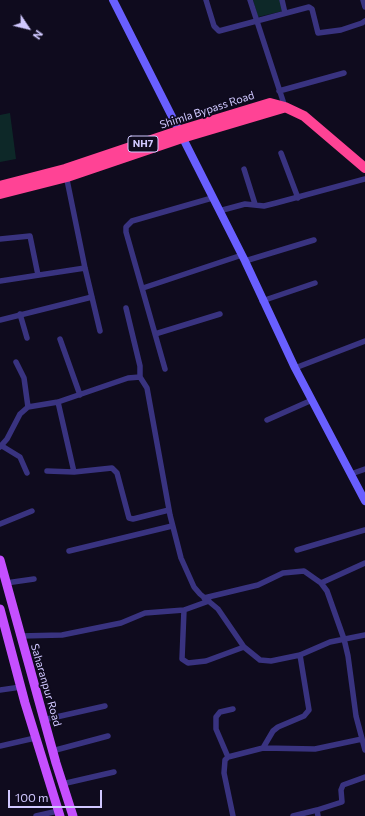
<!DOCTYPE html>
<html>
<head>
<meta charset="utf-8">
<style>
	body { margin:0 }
	#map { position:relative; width:365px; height:816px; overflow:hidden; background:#0f0b1e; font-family:Commissioner,sans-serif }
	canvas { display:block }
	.north { position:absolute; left:8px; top:8px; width:40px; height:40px; -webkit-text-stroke:3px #0f0b1e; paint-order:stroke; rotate:125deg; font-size:11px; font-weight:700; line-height:16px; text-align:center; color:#d0c8ff }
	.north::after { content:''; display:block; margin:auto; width:14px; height:18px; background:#d0c8ff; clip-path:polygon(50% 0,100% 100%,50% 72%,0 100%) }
	.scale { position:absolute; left:8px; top:790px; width:94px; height:18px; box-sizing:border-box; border:2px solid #d0c8ff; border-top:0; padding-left:5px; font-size:12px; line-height:14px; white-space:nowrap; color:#d0c8ff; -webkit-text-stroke:3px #0f0b1e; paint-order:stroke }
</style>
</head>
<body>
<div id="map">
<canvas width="365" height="816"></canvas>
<div class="north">N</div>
<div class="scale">100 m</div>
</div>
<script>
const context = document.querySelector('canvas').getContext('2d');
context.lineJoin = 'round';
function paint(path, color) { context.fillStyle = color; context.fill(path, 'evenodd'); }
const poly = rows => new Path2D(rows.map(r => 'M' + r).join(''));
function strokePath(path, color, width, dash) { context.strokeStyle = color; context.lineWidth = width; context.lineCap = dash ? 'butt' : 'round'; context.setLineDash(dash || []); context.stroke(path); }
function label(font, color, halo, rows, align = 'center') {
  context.font = font + ' Commissioner,sans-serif'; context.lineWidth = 3.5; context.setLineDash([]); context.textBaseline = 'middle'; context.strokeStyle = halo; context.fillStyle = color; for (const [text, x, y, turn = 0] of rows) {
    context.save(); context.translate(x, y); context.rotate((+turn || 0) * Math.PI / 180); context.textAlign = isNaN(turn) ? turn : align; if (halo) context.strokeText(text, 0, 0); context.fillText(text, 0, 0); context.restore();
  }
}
paint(poly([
	[253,0,280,0,283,11,258,17],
	[10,113,16,159,0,162,0,115]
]), '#0d2828');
strokePath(poly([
	[206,0,214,26,219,31,309,7,312,9,318,33,341,30,362,23,365,21],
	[250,0,285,107],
	[282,0,285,13],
	[363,0,365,7],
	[279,91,344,73],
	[281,153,298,198],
	[244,169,255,204],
	[66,175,85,268,100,331],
	[219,211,245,204,264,206,276,203,365,179],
	[0,239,30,236,38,275],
	[245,261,314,240],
	[0,281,85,268],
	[143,288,242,255],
	[262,301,315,283],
	[126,308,140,366,140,377],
	[20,314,27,338],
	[0,320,92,297],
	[155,334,220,314],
	[60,339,80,395],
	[16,362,24,378,28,407],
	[295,368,365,341],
	[165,369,126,232,126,227,132,221,212,198],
	[58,402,74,472],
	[267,420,312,400],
	[2,446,20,457,27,473],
	[0,447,7,439,20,414,28,407,58,402,128,378,140,377,147,388,170,515,181,558,194,587,200,594,218,609,244,647,260,660,271,661,300,655,330,642,365,635],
	[47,471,74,472,112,468,117,473,129,518,133,519,169,510],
	[351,474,365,469],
	[0,524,32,511],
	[297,550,365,530],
	[69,551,172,526],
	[6,583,34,579],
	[321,583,365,563],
	[204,598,258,585,283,573,304,571,321,583,327,591,344,639,348,656,356,716,365,750],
	[209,601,184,610,182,659,188,663,206,661,244,647],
	[20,636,62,635,121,623,145,613,184,610],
	[0,690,21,687],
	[43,720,105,706],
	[0,746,35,738],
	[263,748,273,731,278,727,304,716,309,710,300,655],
	[52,751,108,736],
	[228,757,216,729,216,717,220,712,233,709],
	[62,784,114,772],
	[36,816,58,811],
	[233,816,224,773,225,760,228,757,263,748,315,749,362,739],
	[293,816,317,810],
	[318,816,317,810,342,802,341,790,343,785,365,777]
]), '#393380', 5.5);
strokePath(poly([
	[113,0,245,261,295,368,365,501]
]), '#695fff', 8);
strokePath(poly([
	[0,560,56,763,73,816],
	[0,609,25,703,60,816]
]), '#c54fff', 9);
strokePath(poly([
	[0,186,65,169,178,131,270,103,285,107,304,116,365,168],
	[0,194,67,177,182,138,283,108]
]), '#ff4395', 10);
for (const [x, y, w] of [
	[143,144,30]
]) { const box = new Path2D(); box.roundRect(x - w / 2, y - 8, w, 16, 3); context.fillStyle = '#0f0b1e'; context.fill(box); strokePath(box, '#d0c8ff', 1); }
label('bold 10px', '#d0c8ff', null, [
	["NH7",143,144]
]);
label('11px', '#d0c8ff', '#0f0b1e', [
	["Shimla Bypass Road",207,110,-18],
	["Saharanpur Road",46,685,74]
]);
</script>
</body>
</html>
